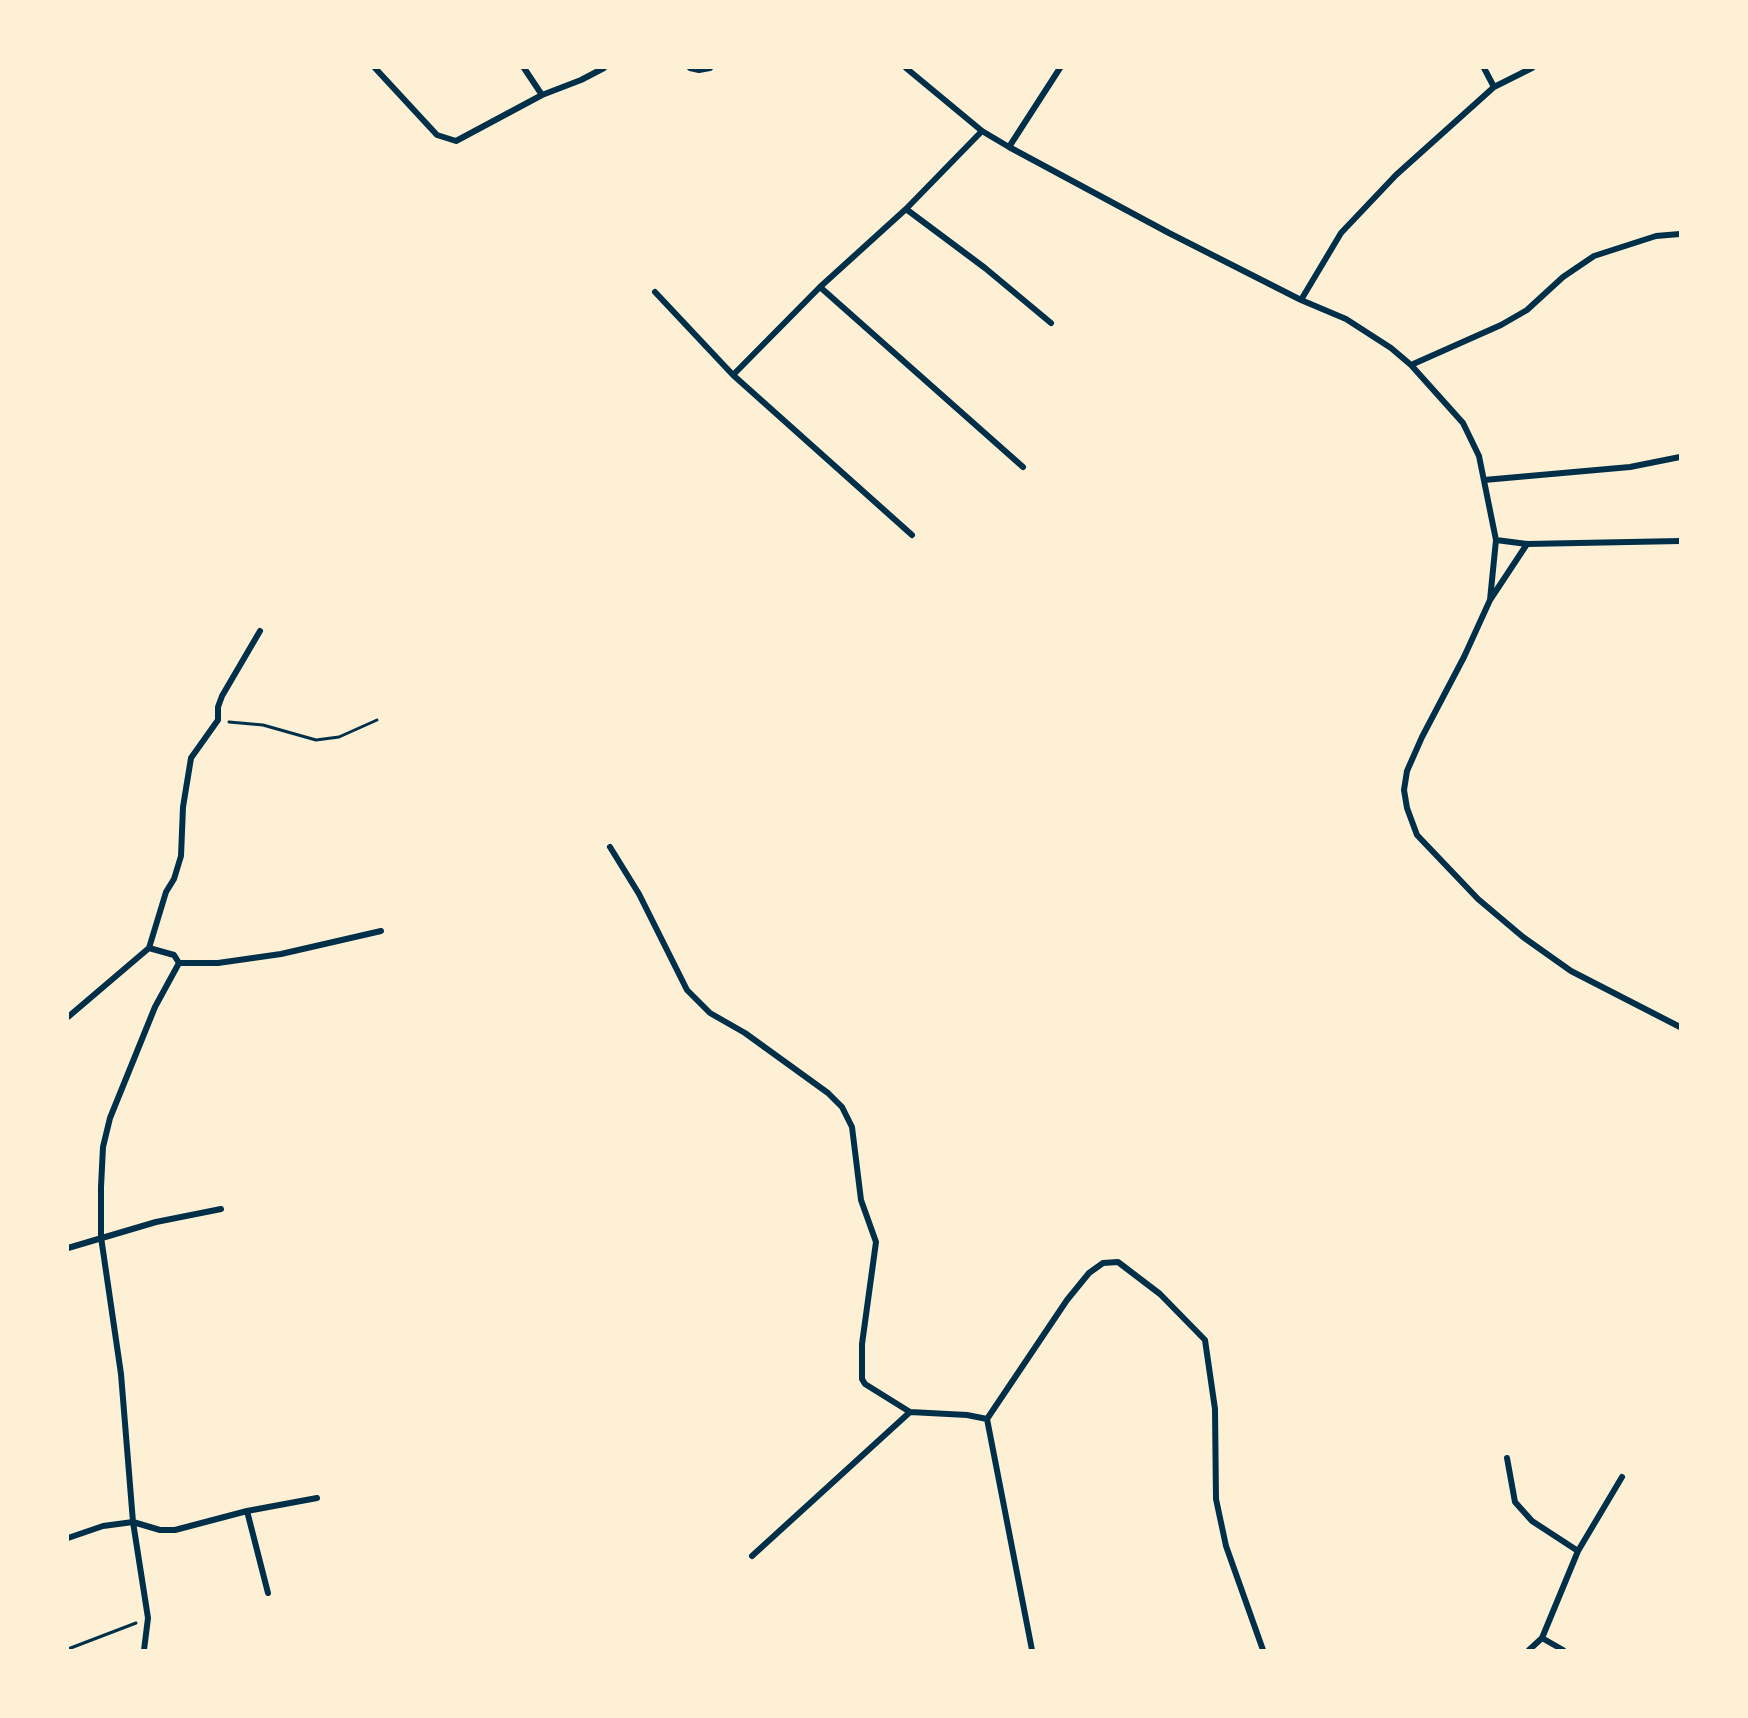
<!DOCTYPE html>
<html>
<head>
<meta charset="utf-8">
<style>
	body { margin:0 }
	#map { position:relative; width:1748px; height:1718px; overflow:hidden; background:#fdf0d5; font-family:Commissioner,sans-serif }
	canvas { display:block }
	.frame { position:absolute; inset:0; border:69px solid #fdf0d5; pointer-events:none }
</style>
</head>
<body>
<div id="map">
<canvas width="1748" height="1718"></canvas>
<div class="frame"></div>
</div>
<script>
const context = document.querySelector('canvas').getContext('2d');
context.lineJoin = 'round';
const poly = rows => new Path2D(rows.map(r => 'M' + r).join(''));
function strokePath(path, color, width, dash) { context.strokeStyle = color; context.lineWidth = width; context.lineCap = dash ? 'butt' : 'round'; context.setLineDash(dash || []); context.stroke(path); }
strokePath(poly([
	[229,722,263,725,316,740,339,737,377,720],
	[68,1649,136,1623]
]), '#003049', 3);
strokePath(poly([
	[375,68,437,135,456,141,542,95,581,80,604,68],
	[524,68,542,95],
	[690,68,699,70,710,68],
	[906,68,982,131,1009,147,1169,233,1301,300,1346,319,1391,348,1411,365,1463,423,1479,456,1496,540,1490,600],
	[1484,68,1494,87],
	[1009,147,1060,68],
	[906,209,985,268,1051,323],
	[820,287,1023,467],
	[655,292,733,375,820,287,906,209,982,131],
	[1301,300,1341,233,1396,175,1494,87,1532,68],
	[1411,365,1501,325,1527,310,1563,277,1594,256,1656,236,1680,234],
	[733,375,912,535],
	[1484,480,1630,467,1680,457],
	[1496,540,1527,544,1680,541],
	[1527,544,1490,600,1464,657,1422,737,1407,771,1404,790,1407,808,1417,835,1478,899,1523,937,1571,971,1680,1027],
	[610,847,639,894,687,990,710,1013,745,1033,828,1093,842,1107,852,1127,861,1200,876,1242,862,1344,862,1379,865,1384,910,1412,967,1415,987,1419],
	[149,948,174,955,179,963],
	[179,963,218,963,281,954,381,931],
	[68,1017,149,948,166,892,174,879,181,856,183,807,191,758,218,720,218,707,222,696,260,631],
	[68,1248,156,1222,221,1209],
	[1507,1458,1515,1502,1532,1521,1578,1551],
	[247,1511,268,1593],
	[68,1538,103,1526,133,1522,160,1530,175,1530,247,1511,317,1498],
	[752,1556,910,1412],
	[1542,1638,1563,1650],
	[144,1650,148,1618,133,1522,121,1374,101,1237,101,1187,103,1147,110,1118,155,1007,179,963],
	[1032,1650,987,1419,1067,1300,1089,1273,1103,1263,1118,1262,1160,1294,1205,1340,1215,1409,1216,1499,1226,1546,1263,1650],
	[1529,1650,1542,1638,1578,1551,1622,1477]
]), '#003049', 6);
</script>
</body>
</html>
